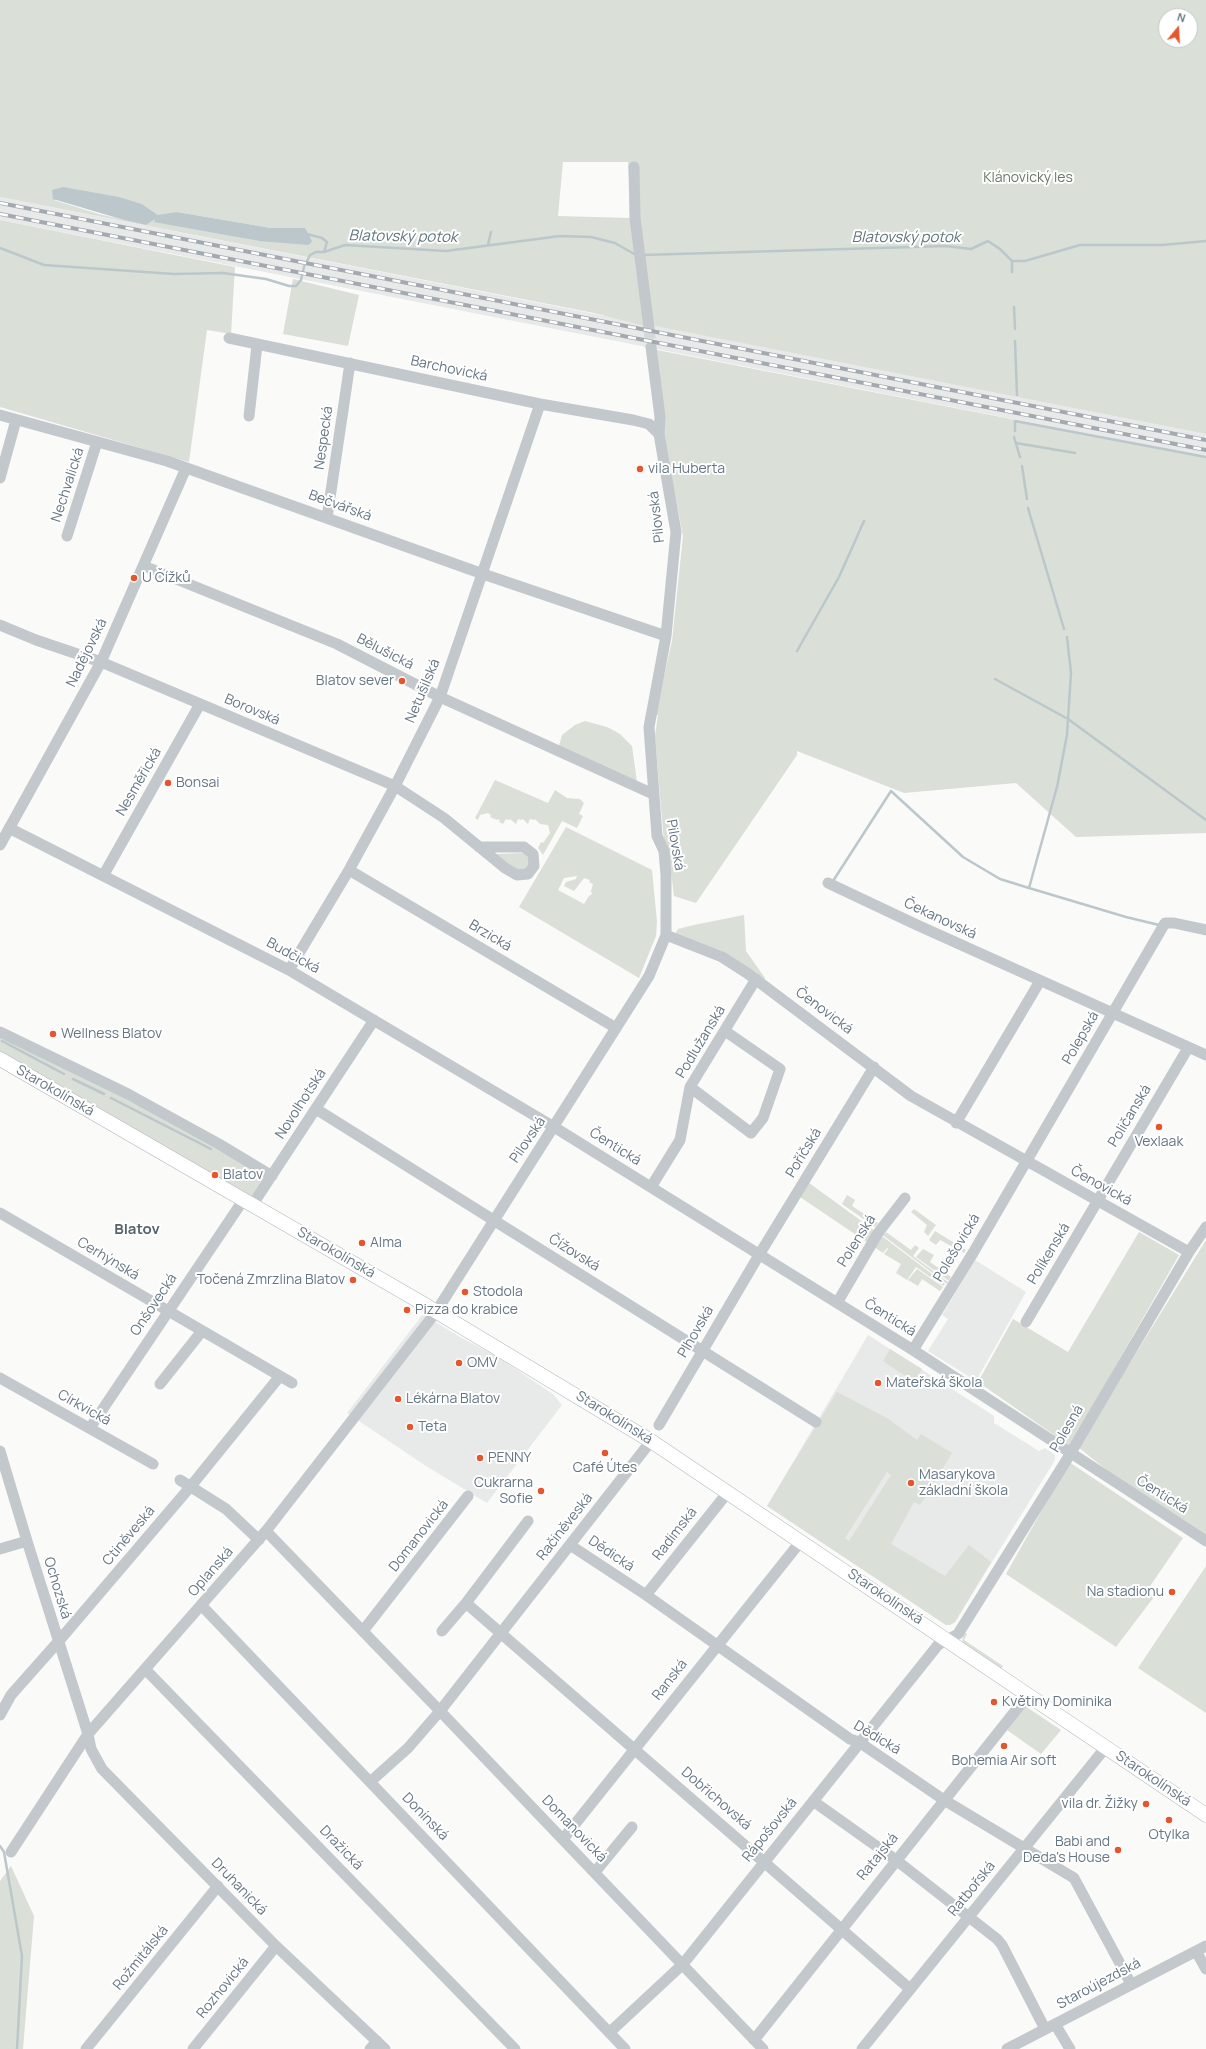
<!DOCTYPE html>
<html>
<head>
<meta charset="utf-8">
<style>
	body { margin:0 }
	#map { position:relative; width:1206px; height:2049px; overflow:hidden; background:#fafaf8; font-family:Manrope,sans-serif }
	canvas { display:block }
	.north { position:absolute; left:1158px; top:8px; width:40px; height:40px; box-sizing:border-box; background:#fff; border:1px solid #c1c8cd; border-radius:50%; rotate:18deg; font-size:11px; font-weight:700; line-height:16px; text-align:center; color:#657683 }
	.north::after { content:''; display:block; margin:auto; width:14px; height:18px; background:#e4572e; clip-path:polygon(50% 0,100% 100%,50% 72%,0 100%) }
</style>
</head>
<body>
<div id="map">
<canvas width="1206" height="2049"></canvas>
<div class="north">N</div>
</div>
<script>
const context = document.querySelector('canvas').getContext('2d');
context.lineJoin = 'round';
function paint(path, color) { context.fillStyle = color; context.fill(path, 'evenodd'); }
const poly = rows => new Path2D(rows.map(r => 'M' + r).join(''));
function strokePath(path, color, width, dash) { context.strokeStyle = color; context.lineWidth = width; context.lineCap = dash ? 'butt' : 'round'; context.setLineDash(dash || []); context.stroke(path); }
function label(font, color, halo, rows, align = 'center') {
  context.font = font + ' Manrope,sans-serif'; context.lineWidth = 4; context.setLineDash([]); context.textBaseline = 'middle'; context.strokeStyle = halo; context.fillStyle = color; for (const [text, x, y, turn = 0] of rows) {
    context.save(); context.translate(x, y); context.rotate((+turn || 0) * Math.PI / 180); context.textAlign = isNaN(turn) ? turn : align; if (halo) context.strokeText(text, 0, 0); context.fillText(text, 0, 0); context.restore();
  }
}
paint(poly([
	[0,197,1206,434,1206,457,0,220],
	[975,1260,1026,1292,976,1381,928,1351,948,1319,942,1315],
	[423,1314,458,1336,496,1356,553,1394,562,1405,487,1503,426,1466,347,1413],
	[868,1335,994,1416,994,1423,1039,1451,1045,1448,1055,1455,1055,1460,955,1622,950,1625,946,1625,767,1506]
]), '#e8e9e9');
paint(poly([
	[0,0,1206,0,1206,434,645,324,644,326,594,313,0,197],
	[1166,16,1190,16,1190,40,1166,40],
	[563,162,628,162,631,218,558,216],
	[108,195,142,204,158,215,146,225,99,214,54,200],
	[177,212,271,228,305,228,259,241,154,221],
	[0,220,235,267,231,334,207,330,189,462,0,407],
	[293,279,359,295,348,346,283,334],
	[657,350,1206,457,1206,833,1076,837,1016,783,904,793,797,751,797,755,696,903,674,896,668,847,664,843,655,736,658,715,655,715,672,641,683,536,663,435],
	[585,721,607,727,620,734,632,746,637,782,559,746,562,735,575,725],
	[495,780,548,803,555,790,567,798,580,799,584,803,579,814,583,816,577,828,562,821,543,855,538,848,541,842,543,843,550,833,548,825,540,824,535,819,534,820,530,819,528,824,523,819,521,820,518,819,516,824,510,819,509,820,506,819,503,824,499,822,500,820,498,819,497,820,490,817,491,815,488,813,480,815,478,820,475,818],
	[566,827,652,870,657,922,656,936,639,978,519,907],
	[577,876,576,879,566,882,564,886,574,891,584,878,590,880,589,882,593,884,591,891,592,894,589,896,584,904,558,890,564,878],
	[524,853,526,854,532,864,520,873,494,854],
	[744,915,746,951,765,978,764,981,675,934,678,929,694,925],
	[0,1032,272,1176,253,1204,0,1059],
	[805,1180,882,1236,945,1284,943,1286,916,1267,907,1280,896,1273,901,1264,884,1254,888,1249,890,1250,887,1248,883,1253,797,1195],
	[847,1195,855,1200,852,1206,878,1223,875,1227,842,1204],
	[914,1209,936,1225,928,1236,924,1232,927,1225,911,1212],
	[935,1231,966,1250,964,1253,940,1240,936,1245,929,1240],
	[886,1232,911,1250,915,1245,919,1248,913,1256,948,1282,947,1284,880,1233,885,1234],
	[1139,1232,1179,1255,1070,1446,978,1382,1013,1319,1068,1352],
	[1206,1240,1206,1538,1125,1485,1078,1447],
	[923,1249,934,1255,930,1262,951,1277,949,1281,916,1257],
	[917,1269,943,1287,940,1291,922,1279,918,1286,908,1280],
	[890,1349,922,1369,916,1379,907,1377,883,1361],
	[837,1392,887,1418,917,1440,921,1434,952,1453,920,1505,914,1502,891,1544,945,1576,969,1545,991,1562,955,1622,950,1625,946,1625,767,1506],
	[887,1472,891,1475,849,1541,845,1538],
	[1069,1462,1183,1538,1146,1592,1154,1597,1116,1647,1006,1574],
	[1206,1566,1206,1713,1138,1668],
	[964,1632,967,1634,964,1640,1003,1666,1001,1669,999,1670,962,1643],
	[1025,1706,1061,1730,1041,1754,1007,1730],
	[11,1866,34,1916,23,2049,0,2049,0,1881]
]), '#dadfd7');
paint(poly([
	[63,187,119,197,142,204,158,215,177,212,271,228,305,228,312,241,309,245,259,241,154,222,155,219,146,225,124,220,53,199,52,190]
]), '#bbc7cb');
strokePath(poly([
	[307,234,322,238,327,242,324,252],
	[488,245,491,232],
	[0,248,44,265,174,274,223,273,266,279,289,286,296,286,301,280,304,267,310,255,316,252,324,252,345,245,446,251,560,236,591,237,615,243,636,255],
	[643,255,946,246,971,249,988,241,1000,249,1012,261,1025,261,1080,245,1162,245,1206,241],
	[1012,261,1012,272],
	[1014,307,1015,329],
	[1015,341,1017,395],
	[1015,431,1015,421,1206,457],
	[1014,437,1020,457],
	[1016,443,1075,453],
	[1022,466,1027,499],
	[1028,508,1064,629],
	[1067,637,1071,673,1067,735,1057,787,1029,888,1126,917,1159,925],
	[797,651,839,577,864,521],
	[995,679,1068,719,1206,820],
	[833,881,891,791,963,857,1000,879,1029,888],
	[2,1041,64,1074],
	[73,1079,104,1094],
	[111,1098,211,1149],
	[0,1846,4,1852,22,1956,17,2049]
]), '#bbc7cb', 2.5);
strokePath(poly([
	[649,328,651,347]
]), '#d5d9db', 11, [11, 5.5]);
const major = poly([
	[0,1059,422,1303,651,1441,1206,1815]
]);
strokePath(major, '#b5babe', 15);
strokePath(poly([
	[634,167,635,218,649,328],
	[229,338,540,404,633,420,649,424,659,434],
	[0,415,167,461,483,574,666,636],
	[249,416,257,345],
	[0,478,16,420],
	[327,518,350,363],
	[67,536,97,442],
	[144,566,337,644,440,697,653,794],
	[0,625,36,640,101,662,395,786,444,818,505,868,517,875,528,874,534,866,533,854,524,847,479,847],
	[9,828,289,970,554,1127,913,1350,1206,1541],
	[0,845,101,662,186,468],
	[349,870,616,1028],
	[103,876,200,704],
	[828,883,917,925,1206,1055],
	[666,935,722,957,747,973,911,1096,1189,1252],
	[289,970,349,870,395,786,440,697,540,404],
	[0,1032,128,1094,219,1144,272,1176],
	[690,1087,751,1133,763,1118,780,1069,725,1031],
	[316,1109,816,1422],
	[956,1123,1040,981],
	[651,1187,680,1140,690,1087,756,979],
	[253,1204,374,1020],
	[0,1213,292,1383],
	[837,1303,878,1233,905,1198],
	[1026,1322,1188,1048],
	[913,1350,973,1253,1165,923,1174,923,1206,930],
	[0,1378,153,1464],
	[160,1384,202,1331],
	[659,1425,759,1255,874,1067],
	[90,1428,244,1199],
	[0,1451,27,1541,88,1734,91,1749,102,1769,276,1946,385,2049],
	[180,1480,226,1509,259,1540],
	[266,1531,440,1711,763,2049],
	[570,1545,646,1595,850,1739,859,1742,944,1800,1074,1878,1131,1984],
	[0,1549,27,1541],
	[646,1595,728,1492],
	[466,1603,528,1521],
	[202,1606,625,2049],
	[363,1631,468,1496],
	[442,1631,466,1603,910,1989],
	[145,1669,515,2049],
	[0,1715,11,1695,58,1642,191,1486,280,1376],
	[370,1782,408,1748,440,1711,651,1441],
	[813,1801,896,1860,997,1939,1002,1945,1045,2029],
	[563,1839,801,1541],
	[11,1852,88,1734,266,1531,436,1312,649,976,666,935,666,875,664,851,657,836,649,727,666,636,676,532,659,434,660,417,651,347],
	[595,1872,632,1827],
	[1196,1951,1206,1969],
	[1055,2024,1070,2049],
	[610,2032,683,1964,938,1645,958,1634,1066,1461,1189,1252,1206,1227],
	[754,2040,1028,1695],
	[86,2049,218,1886],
	[193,2049,276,1946],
	[370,2049,377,2041],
	[862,2049,1106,1747],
	[1007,2049,1206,1946]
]), '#c3c8cc', 11);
strokePath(major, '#fff', 14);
const rail = poly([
	[0,203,1206,440],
	[0,214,1206,450]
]);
strokePath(rail, '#a2aab0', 4);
strokePath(rail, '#fff', 2.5, [8]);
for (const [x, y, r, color] of [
	[640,469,4,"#e4572e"],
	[134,578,4,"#e4572e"],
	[402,681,4,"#e4572e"],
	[168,783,4,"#e4572e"],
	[53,1034,4,"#e4572e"],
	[1159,1127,4,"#e4572e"],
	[215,1175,4,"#e4572e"],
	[362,1243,4,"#e4572e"],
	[353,1280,4,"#e4572e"],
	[465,1292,4,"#e4572e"],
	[407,1310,4,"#e4572e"],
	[459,1363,4,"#e4572e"],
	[878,1383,4,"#e4572e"],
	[398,1399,4,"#e4572e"],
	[410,1427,4,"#e4572e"],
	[605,1453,4,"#e4572e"],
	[480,1458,4,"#e4572e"],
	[911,1483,4,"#e4572e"],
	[541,1491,4,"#e4572e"],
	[1172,1592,4,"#e4572e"],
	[994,1702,4,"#e4572e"],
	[1004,1746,4,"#e4572e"],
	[1146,1804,4,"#e4572e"],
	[1169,1820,4,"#e4572e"],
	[1118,1850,4,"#e4572e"]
]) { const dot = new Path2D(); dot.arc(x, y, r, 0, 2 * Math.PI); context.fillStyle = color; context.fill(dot); strokePath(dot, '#fff', 1.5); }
label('14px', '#687a64', '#fff', [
	["Klánovický les",1028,178]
]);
label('14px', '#657683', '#fff', [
	["Barchovická",449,369,12],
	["Nespecká",324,438,-82],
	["Nechvalická",68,485,-72],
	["Bečvářská",340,506,20],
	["Pilovská",657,517,-97],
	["Bělušická",385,652,27],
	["Nadějovská",87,653,-64],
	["Netušilská",423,691,-67],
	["Borovská",252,710,23],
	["Nesměřická",139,782,-60],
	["Pilovská",675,845,80],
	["Čekanovská",940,919,25],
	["Brzická",490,936,31],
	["Budčická",293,956,29],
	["Čenovická",824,1011,37],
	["Polepská",1081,1038,-60],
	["Podlužanská",701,1042,-59],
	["Starokolínská",55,1091,30],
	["Novolhotská",301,1104,-57],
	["Poličanská",1130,1116,-59],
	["Pilovská",528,1140,-56],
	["Čentická",615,1147,32],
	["Poříčská",804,1153,-59],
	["Čenovická",1101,1186,29],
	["Polenská",857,1241,-58],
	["Polešovická",957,1248,-59],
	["Starokolínská",336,1253,30],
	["Čížovská",574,1253,32],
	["Políkenská",1049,1254,-59],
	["Cerhýnská",108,1259,31],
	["Onšovecká",154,1305,-56],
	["Čentická",890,1318,32],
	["Plhovská",696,1332,-60],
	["Církvická",84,1408,29],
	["Starokolínská",614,1418,32],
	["Polesná",1067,1429,-60],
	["Čentická",1162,1495,32],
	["Račiněveská",565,1527,-52],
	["Radimská",675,1534,-52],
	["Ctiněveská",129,1536,-50],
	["Domanovická",419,1536,-52],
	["Dědická",611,1554,34],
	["Oplanská",211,1572,-49],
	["Ochozská",57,1588,73],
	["Starokolínská",885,1597,34],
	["Ranská",670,1680,-52],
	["Dědická",877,1738,31],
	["Starokolínská",1153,1779,34],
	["Dobřichovská",716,1799,41],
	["Donínská",425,1817,46],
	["Domanovická",574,1829,46],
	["Rápošovská",770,1830,-51],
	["Dražická",341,1848,46],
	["Ratajská",878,1857,-51],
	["Druhanická",239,1887,46],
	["Ratbořská",972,1889,-51],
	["Rožmitálská",141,1958,-51],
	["Staroújezdská",1099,1984,-28],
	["Rozhovická",223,1988,-51]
]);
label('14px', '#657683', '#fff', [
	["vila Huberta",648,469],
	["U Čížků",142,578],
	["Blatov sever",394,681,"right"],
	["Bonsai",176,783],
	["Wellness Blatov",61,1034],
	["Vexlaak",1159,1142,"center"],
	["Blatov",223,1175],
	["Alma",370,1243],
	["Točená Zmrzlina Blatov",345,1280,"right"],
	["Stodola",473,1292],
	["Pizza do krabice",415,1310],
	["OMV",467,1363],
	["Mateřská škola",886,1383],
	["Lékárna Blatov",406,1399],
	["Teta",418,1427],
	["PENNY",488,1458],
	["Café Útes",605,1468,"center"],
	["Masarykova",919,1475],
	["základní škola",919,1491],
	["Cukrarna",533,1483,"right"],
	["Sofie",533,1499,"right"],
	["Na stadionu",1164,1592,"right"],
	["Květiny Dominika",1002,1702],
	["Bohemia Air soft",1004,1761,"center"],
	["vila dr. Žižky",1138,1804,"right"],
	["Otylka",1169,1835,"center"],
	["Babi and",1110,1842,"right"],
	["Deda's House",1110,1858,"right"]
], 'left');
label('italic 15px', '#60757c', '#fff', [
	["Blatovský potok",403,237,1],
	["Blatovský potok",906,238]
]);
label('bold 15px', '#57646e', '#fff', [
	["Blatov",137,1230]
]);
</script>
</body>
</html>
